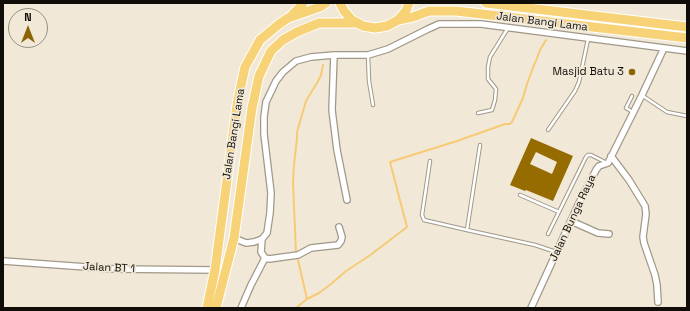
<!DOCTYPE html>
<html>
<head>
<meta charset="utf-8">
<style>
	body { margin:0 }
	#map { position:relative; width:690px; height:311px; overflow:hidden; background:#f1e8d7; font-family:"Space Grotesk",sans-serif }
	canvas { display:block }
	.frame { position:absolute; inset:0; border:4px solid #100d08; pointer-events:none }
	.north { position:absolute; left:8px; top:8px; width:40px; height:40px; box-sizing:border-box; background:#f1e8d7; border:1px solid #979084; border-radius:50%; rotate:0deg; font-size:11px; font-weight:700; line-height:16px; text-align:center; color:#100d08 }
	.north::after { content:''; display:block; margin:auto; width:14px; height:18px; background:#8b6404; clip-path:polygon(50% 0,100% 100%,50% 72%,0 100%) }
</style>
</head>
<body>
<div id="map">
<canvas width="690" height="311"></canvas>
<div class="frame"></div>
<div class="north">N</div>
</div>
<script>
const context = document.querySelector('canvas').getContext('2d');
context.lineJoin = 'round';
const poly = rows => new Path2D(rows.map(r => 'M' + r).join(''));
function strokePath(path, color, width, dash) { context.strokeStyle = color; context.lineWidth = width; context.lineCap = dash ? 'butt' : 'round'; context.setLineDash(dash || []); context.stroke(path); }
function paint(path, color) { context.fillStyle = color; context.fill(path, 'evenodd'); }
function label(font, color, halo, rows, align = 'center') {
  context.font = font + ' "Space Grotesk",sans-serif'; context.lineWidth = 3.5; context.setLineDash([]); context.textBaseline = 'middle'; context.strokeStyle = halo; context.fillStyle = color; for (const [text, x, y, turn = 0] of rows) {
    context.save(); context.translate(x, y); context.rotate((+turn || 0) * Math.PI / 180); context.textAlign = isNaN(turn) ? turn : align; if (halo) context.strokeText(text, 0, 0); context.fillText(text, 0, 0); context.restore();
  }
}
strokePath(poly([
	[296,253,293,182,294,165,297,138,297,132,306,101,317,83,321,75,323,65],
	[298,260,307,299],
	[296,308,307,299,319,293,331,284,346,271,369,256,407,227,390,162,457,141,505,124,510,124,512,122,523,98,527,84,534,65,536,61,540,50,546,40]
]), '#f7ca75', 2);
paint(poly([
	[531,138,573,156,553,201,526,190,525,191,510,185],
	[536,152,557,162,552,174,530,164]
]), '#966c01');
const service = poly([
	[368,56,369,81,373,105],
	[632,96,626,108,633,112],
	[643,96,667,112,687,116],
	[478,113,492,110,495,100,496,89,488,79,488,67,490,57,508,28],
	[548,130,575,91,579,82,582,68,588,39],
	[430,161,422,215,424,220,467,230,535,245,556,252],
	[520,195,559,212],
	[467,230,480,145],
	[548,234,586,157,588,155,591,155,607,163]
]);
const minor = poly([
	[334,55,332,110,337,150,347,200],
	[611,156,629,180,645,206,646,214,643,237,644,243,655,275,657,285,658,302],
	[571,221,598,233,609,234],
	[234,238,246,243,254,242,262,239,267,233,270,213,271,193,264,134,264,117,266,102,276,81,283,72,296,61,311,57,334,55,368,55,388,49,428,29,439,24,481,24,687,51],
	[262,239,261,252,265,258,269,259,298,255,311,248,338,245,341,241,342,237,339,227],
	[3,261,114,269,215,270],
	[241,308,251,285,265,258],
	[531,308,579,203,596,170,599,166,608,163,642,95,664,48]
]);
const primary = poly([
	[340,3,344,11,352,20,363,26,375,28,387,26,398,20,406,11,409,3],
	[486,3,687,27],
	[292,15,300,7,303,3],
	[398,20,413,17,429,11,456,11,687,38],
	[207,308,215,270,237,105,245,67,260,40,278,25,288,18,320,7,326,3],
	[216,308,234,238,252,108,259,76,271,51,283,40,297,32,319,23,358,23]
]);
strokePath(service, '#a09888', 4.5);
strokePath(minor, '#a09888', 8);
strokePath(primary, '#fff', 11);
strokePath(service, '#fff', 2.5);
strokePath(minor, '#fff', 5.5);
strokePath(primary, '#f8d277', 9);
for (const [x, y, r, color] of [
	[632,72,4,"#8b6404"]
]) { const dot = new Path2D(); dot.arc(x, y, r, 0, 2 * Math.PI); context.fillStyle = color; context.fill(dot); strokePath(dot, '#f1e8d7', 1.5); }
label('11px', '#100d08', '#f1e8d7', [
	["Jalan Bangi Lama",542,22,7],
	["Jalan Bangi Lama",234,134,-81],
	["Jalan Bunga Raya",573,218,-65],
	["Jalan BT 1",109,268,3]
]);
label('11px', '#100d08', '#f1e8d7', [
	["Masjid Batu 3",624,72]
], 'right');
</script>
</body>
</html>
